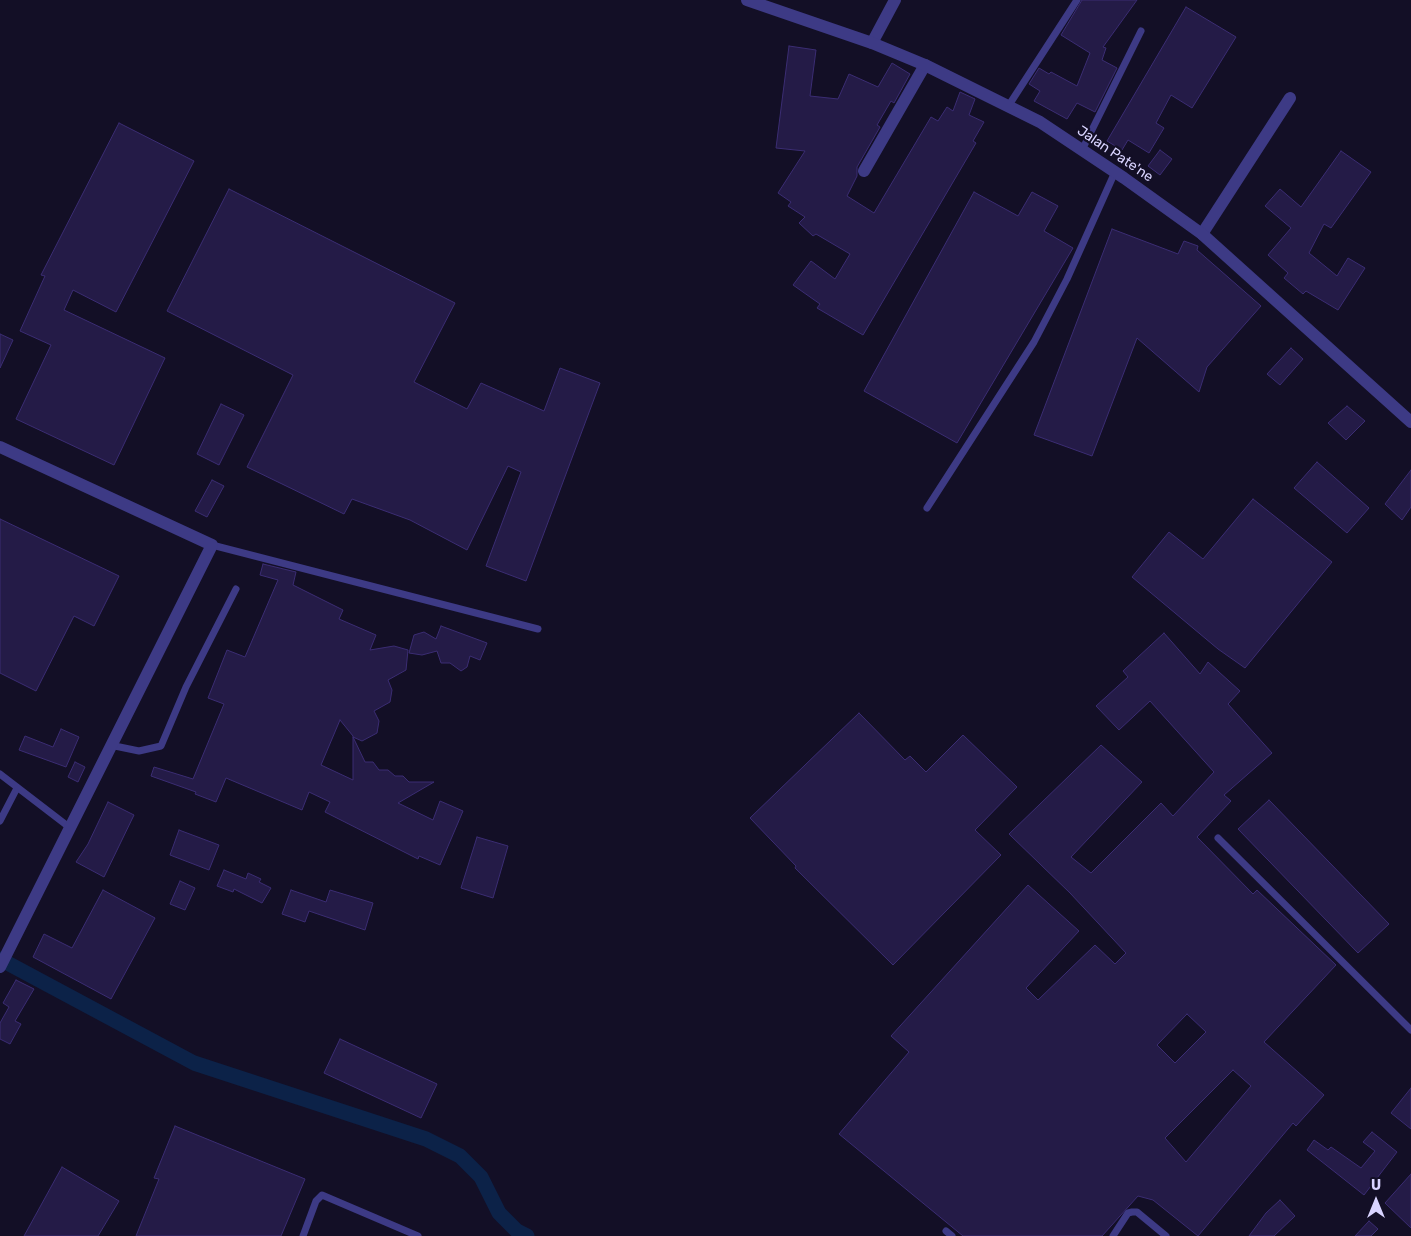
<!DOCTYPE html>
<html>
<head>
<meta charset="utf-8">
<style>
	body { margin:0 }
	#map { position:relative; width:1411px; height:1236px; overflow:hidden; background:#130f26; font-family:Rubik,sans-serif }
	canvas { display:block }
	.north { position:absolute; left:1351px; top:1176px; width:50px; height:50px; -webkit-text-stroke:4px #130f26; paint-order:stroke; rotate:0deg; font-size:14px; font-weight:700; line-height:20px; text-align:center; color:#d9d4ff }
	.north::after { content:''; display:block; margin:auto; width:18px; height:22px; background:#d9d4ff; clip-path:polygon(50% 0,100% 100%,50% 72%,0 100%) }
</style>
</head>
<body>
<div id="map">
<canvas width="1411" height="1236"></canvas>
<div class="north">U</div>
</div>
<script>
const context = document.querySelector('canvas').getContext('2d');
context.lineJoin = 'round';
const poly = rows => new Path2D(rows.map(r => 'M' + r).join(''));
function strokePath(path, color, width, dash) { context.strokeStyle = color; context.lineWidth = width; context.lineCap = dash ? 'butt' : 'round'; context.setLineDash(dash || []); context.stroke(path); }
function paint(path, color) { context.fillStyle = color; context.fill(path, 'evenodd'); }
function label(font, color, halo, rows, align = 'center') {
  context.font = font + ' Rubik,sans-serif'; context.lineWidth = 4.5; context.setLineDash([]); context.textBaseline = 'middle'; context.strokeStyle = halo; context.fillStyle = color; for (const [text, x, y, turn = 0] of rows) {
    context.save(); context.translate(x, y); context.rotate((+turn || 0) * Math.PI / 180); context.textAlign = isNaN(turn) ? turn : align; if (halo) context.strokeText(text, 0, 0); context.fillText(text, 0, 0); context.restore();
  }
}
strokePath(poly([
	[0,959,194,1063,426,1139,460,1156,481,1177,499,1213,517,1231,527,1236]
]), '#0c2248', 15);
const building = poly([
	[1082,0,1137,0,1103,47,1106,48,1102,60,1117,68,1095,112,1077,103,1067,119,1034,101,1040,91,1029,84,1039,68,1049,74,1051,72,1077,86,1090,53,1061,35,1082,0],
	[1186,7,1236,37,1192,108,1171,95,1156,123,1164,128,1149,153,1128,140,1122,150,1107,141,1186,7],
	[789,46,816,50,810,96,838,99,849,74,878,87,892,63,910,74,894,103,891,101,877,125,880,127,857,167,857,176,847,196,874,213,931,117,938,121,947,107,953,111,960,92,975,99,969,115,984,122,973,141,976,143,863,335,817,308,820,304,793,285,811,261,835,279,850,254,816,234,813,236,799,223,805,217,788,206,791,202,778,193,805,151,776,148,789,46],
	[119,123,194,161,116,312,73,290,64,310,165,358,114,465,16,419,51,345,20,331,45,276,41,275,119,123],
	[1160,150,1172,159,1160,175,1148,166,1160,150],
	[1341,151,1371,172,1331,228,1324,224,1309,253,1337,276,1348,258,1365,268,1338,310,1306,291,1303,294,1284,278,1288,273,1268,255,1291,228,1265,206,1280,189,1301,207,1341,151],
	[229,189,455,303,414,382,467,409,481,383,544,411,560,368,600,383,526,581,486,566,521,472,508,466,467,550,410,520,352,499,344,514,247,467,293,375,167,311,229,189],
	[974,192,1018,216,1032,192,1058,206,1044,231,1073,248,957,443,864,391,974,192],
	[1112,229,1178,254,1184,241,1198,246,1197,250,1261,306,1207,367,1199,392,1137,338,1092,456,1034,435,1112,229],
	[0,334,13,340,0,368,0,334],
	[1291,348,1303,359,1280,385,1267,374,1291,348],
	[221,404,244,415,219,465,197,454,221,404],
	[1347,406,1365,421,1346,440,1328,423,1347,406],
	[1317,462,1369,508,1347,533,1294,488,1317,462],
	[1411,470,1411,507,1402,520,1385,504,1411,470],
	[212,480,224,486,207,517,195,511,212,480],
	[1253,499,1332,562,1245,668,1218,649,1132,577,1169,532,1203,559,1253,499],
	[0,519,119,576,94,626,74,616,36,691,0,673,0,519],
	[263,564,296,572,293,585,343,610,339,619,376,635,370,650,394,646,408,650,406,670,388,680,392,690,390,702,374,711,379,721,377,733,362,741,353,737,365,762,373,762,379,770,388,770,395,776,403,776,409,782,434,782,398,803,433,820,440,801,463,811,440,865,419,856,418,859,325,812,330,802,309,792,302,810,226,778,216,802,195,794,196,792,151,776,154,767,193,779,224,704,208,698,227,650,245,657,278,580,260,575,263,564],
	[340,720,353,736,353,780,321,765,340,720],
	[441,626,487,643,480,660,470,656,467,667,461,671,450,663,441,663,437,651,422,655,409,653,414,635,424,632,436,639,441,626],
	[1164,633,1200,674,1208,662,1240,691,1228,704,1272,753,1224,795,1231,801,1197,837,1253,894,1257,890,1336,965,1264,1042,1324,1095,1296,1126,1293,1123,1198,1236,1153,1200,1138,1196,1102,1236,963,1236,839,1134,909,1052,891,1036,1028,885,1079,931,1026,988,1038,1000,1095,945,1115,964,1126,953,1070,893,1009,834,1101,745,1142,782,1071,857,1091,873,1161,803,1173,816,1214,772,1150,701,1119,730,1096,706,1128,677,1123,671,1164,633],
	[1187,1014,1206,1032,1175,1063,1157,1045,1187,1014],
	[1233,1070,1251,1086,1186,1162,1165,1138,1233,1070],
	[859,713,905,760,910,756,926,772,963,735,1017,787,975,830,1001,855,893,965,795,868,796,866,750,818,859,713],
	[61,729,79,737,66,767,19,750,25,736,53,747,61,729],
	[75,762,85,767,78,782,68,777,75,762],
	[1269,800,1389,924,1358,953,1238,829,1269,800],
	[108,802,134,815,104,877,76,862,88,844,108,802],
	[179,830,219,845,209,870,170,855,179,830],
	[477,837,508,846,493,898,461,888,477,837],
	[224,870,246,879,248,873,261,879,259,882,271,888,262,903,234,889,233,892,217,886,224,870],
	[180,881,195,888,185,910,170,904,180,881],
	[103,890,155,918,111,999,33,957,44,934,72,948,103,890],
	[291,890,326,902,330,890,373,903,365,930,309,911,305,922,282,914,291,890],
	[16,980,34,989,15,1021,21,1024,10,1044,0,1039,0,1023,9,1007,3,1003,16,980],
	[340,1039,437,1084,421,1118,324,1073,340,1039],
	[1411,1088,1411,1129,1391,1113,1411,1088],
	[175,1126,305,1179,281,1236,136,1236,159,1179,154,1178,175,1126],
	[1372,1132,1397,1152,1364,1195,1307,1150,1314,1140,1328,1150,1331,1147,1361,1168,1375,1151,1363,1142,1372,1132],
	[62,1167,119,1201,98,1236,24,1236,62,1167],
	[1411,1174,1411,1228,1385,1203,1411,1174],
	[1280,1200,1295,1216,1274,1236,1249,1236,1266,1213,1280,1200],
	[1369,1221,1378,1229,1371,1236,1355,1236,1369,1221]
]);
paint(building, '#241b47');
strokePath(building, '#3b2d73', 1);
strokePath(poly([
	[1009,105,1077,0],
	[1082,150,1141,31],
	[927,508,1034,342,1067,279,1115,172],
	[212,545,538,629],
	[110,745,139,751,161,746,186,687,236,589],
	[0,774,69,827],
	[0,821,17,788],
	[1218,838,1411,1030],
	[946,1231,952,1236],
	[303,1236,316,1201,322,1195,418,1236],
	[1113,1236,1128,1213,1132,1212,1137,1212,1166,1236]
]), '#3d3a85', 7);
strokePath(poly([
	[872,43,895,0],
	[864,171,925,65],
	[1202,234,1290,98],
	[0,447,212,545,0,967]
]), '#3d3a85', 12);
strokePath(poly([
	[747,0,872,43,925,65,1040,122,1124,178,1202,234,1411,422]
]), '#3d3a85', 12);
label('14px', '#d9d4ff', '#130f26', [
	["Jalan Pate'ne",1115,154,34]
]);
</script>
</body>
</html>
